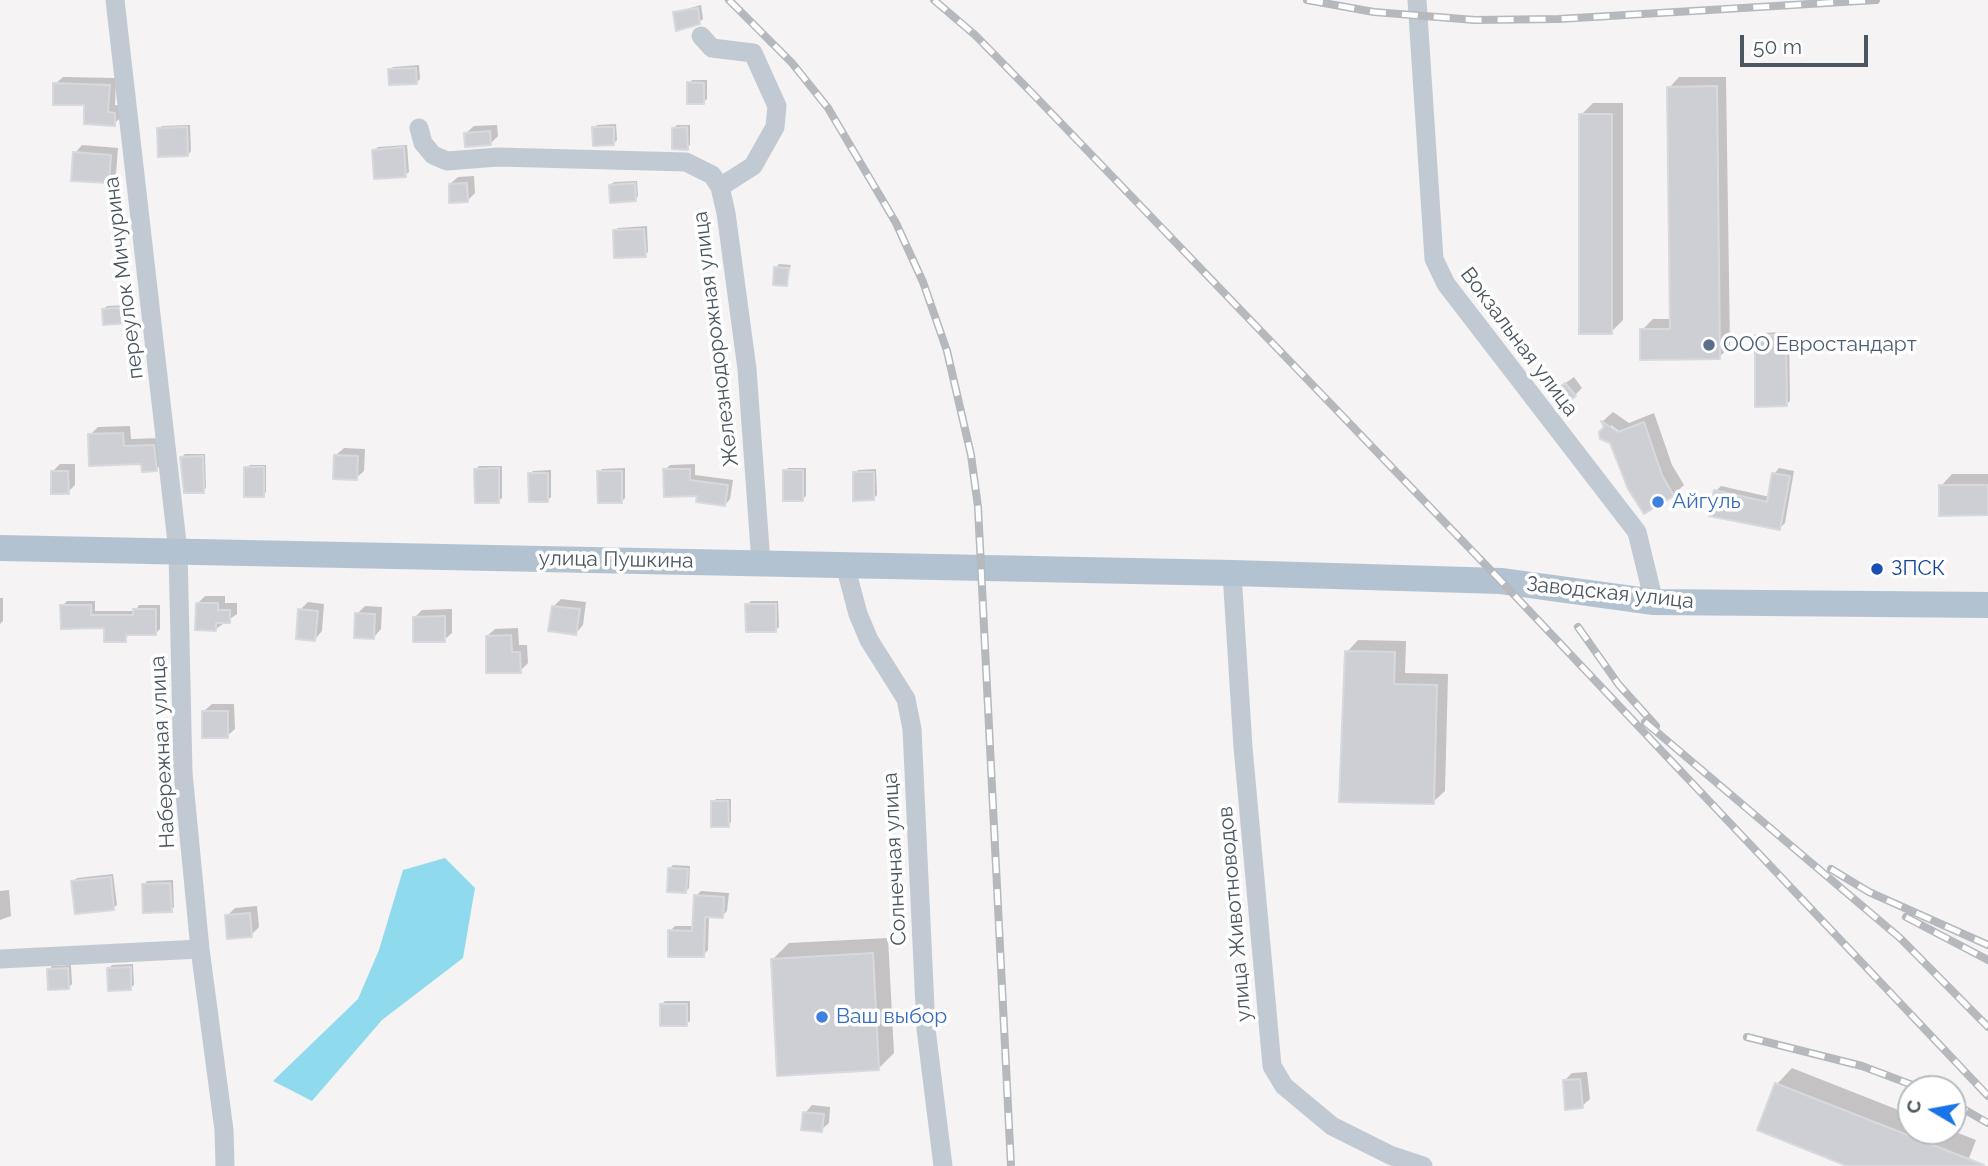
<!DOCTYPE html>
<html>
<head>
<meta charset="utf-8">
<style>
	body { margin:0 }
	#map { position:relative; width:1988px; height:1166px; overflow:hidden; background:#f5f3f3; font-family:Raleway,sans-serif }
	canvas { display:block }
	.north { position:absolute; left:1897px; top:1075px; width:70px; height:70px; box-sizing:border-box; background:#fff; border:2px solid #b7bbc0; border-radius:50%; rotate:280deg; font-size:19px; font-weight:700; line-height:28px; text-align:center; color:#4a5661 }
	.north::after { content:''; display:block; margin:auto; width:24px; height:32px; background:#1a73e8; clip-path:polygon(50% 0,100% 100%,50% 72%,0 100%) }
	.scale { position:absolute; left:1740px; top:35px; width:128px; height:32px; box-sizing:border-box; border:4px solid #4a5661; border-top:0; padding-left:9px; font-size:21px; line-height:24px; white-space:nowrap; color:#4a5661; -webkit-text-stroke:5px #fff; paint-order:stroke }
</style>
</head>
<body>
<div id="map">
<canvas width="1988" height="1166"></canvas>
<div class="north">С</div>
<div class="scale">50 m</div>
</div>
<script>
const context = document.querySelector('canvas').getContext('2d');
context.lineJoin = 'round';
function paint(path, color) { context.fillStyle = color; context.fill(path, 'evenodd'); }
const poly = rows => new Path2D(rows.map(r => 'M' + r).join(''));
function strokePath(path, color, width, dash) { context.strokeStyle = color; context.lineWidth = width; context.lineCap = dash ? 'butt' : 'round'; context.setLineDash(dash || []); context.stroke(path); }
function label(font, color, halo, rows, align = 'center') {
  context.font = font + ' Raleway,sans-serif'; context.lineWidth = 7; context.setLineDash([]); context.textBaseline = 'middle'; context.strokeStyle = halo; context.fillStyle = color; for (const [text, x, y, turn = 0] of rows) {
    context.save(); context.translate(x, y); context.rotate((+turn || 0) * Math.PI / 180); context.textAlign = isNaN(turn) ? turn : align; if (halo) context.strokeText(text, 0, 0); context.fillText(text, 0, 0); context.restore();
  }
}
paint(poly([
	[445,858,475,888,463,958,382,1020,312,1101,273,1081,358,999,379,950,403,870]
]), '#90daee');
paint(poly([
	[701,5,703,19,699,22,675,12],
	[419,65,420,79,416,83,390,70,393,67],
	[63,77,116,78,115,105,122,106,122,116,114,124,55,84],
	[1679,77,1726,77,1730,347,1719,357,1642,330,1653,319,1672,319,1669,88],
	[692,80,707,80,707,99,703,102,689,83],
	[1593,103,1623,103,1623,320,1611,332,1581,115],
	[616,124,617,140,613,144,594,128,597,125],
	[190,125,191,151,188,155,159,129,162,126],
	[497,125,498,136,490,144,466,133,474,126],
	[677,125,690,125,690,145,687,148,674,128],
	[82,145,118,148,116,174,108,182,75,153],
	[407,145,409,172,405,175,374,150,378,147],
	[474,176,475,193,467,201,450,184,458,177],
	[637,181,638,196,635,200,610,185,614,182],
	[647,226,648,252,645,255,615,231,618,228],
	[779,264,791,265,786,284,776,268],
	[131,305,132,318,129,322,104,309,107,306],
	[1789,332,1790,401,1786,405,1756,336,1760,333],
	[1574,377,1582,388,1575,395,1560,387],
	[1613,412,1629,423,1654,413,1672,465,1684,485,1673,495,1606,427,1603,421],
	[1611,425,1623,434,1621,437,1611,429],
	[130,426,131,439,161,438,163,462,156,470,90,435,98,427],
	[344,448,365,449,364,471,356,478,336,455],
	[185,454,205,454,206,488,203,491,181,458],
	[60,464,75,464,75,485,68,492,52,472],
	[695,464,695,475,733,480,730,499,725,505,699,494,665,470,670,465],
	[250,465,266,465,266,492,263,496,246,468],
	[479,466,502,466,502,498,498,501,476,469],
	[625,468,625,498,622,501,599,472,602,469],
	[788,468,806,468,806,496,802,499,784,471],
	[1779,468,1794,471,1785,523,1780,528,1716,491,1721,486,1770,497,1774,474],
	[876,469,877,495,873,499,855,473,858,470],
	[551,470,551,497,548,500,530,474,533,471],
	[1952,474,1988,474,1988,514,1941,486],
	[205,596,225,596,225,603,237,603,237,614,216,629,198,603],
	[0,598,3,598,3,621,0,624],
	[561,599,586,602,583,625,576,633,553,607],
	[67,601,95,601,95,611,135,611,139,605,160,605,160,629,156,633,130,633,125,640,62,606],
	[751,601,778,601,779,627,775,630,747,605],
	[308,602,324,604,322,631,315,639,300,610],
	[365,606,382,607,381,629,374,637,357,614],
	[452,609,452,633,444,640,414,618,422,610],
	[518,628,519,645,527,645,528,663,520,671,487,636,495,629],
	[1358,640,1406,641,1405,673,1448,674,1445,791,1433,802,1341,800,1347,652],
	[212,704,234,704,235,729,227,736,204,711],
	[716,799,731,799,731,822,728,825,713,802],
	[673,865,690,866,689,888,686,891,670,868],
	[113,874,117,905,113,908,73,881,77,878],
	[173,880,174,907,171,910,144,885,147,881],
	[9,890,11,916,0,920,0,891],
	[701,891,729,893,727,911,722,916,709,915,708,950,703,955,670,931,675,926,694,926,696,896],
	[257,906,259,927,251,935,227,916,235,908],
	[888,938,894,1053,878,1069,773,959,789,943],
	[133,964,134,985,130,988,109,968,112,965],
	[71,965,72,984,69,987,49,970,52,966],
	[665,1001,690,1001,690,1021,686,1024,662,1004],
	[1792,1068,1911,1115,1911,1131,1953,1131,1976,1140,1966,1166,1852,1166,1777,1084],
	[1587,1072,1590,1099,1582,1106,1564,1081,1572,1073],
	[812,1105,830,1107,829,1123,821,1130,805,1113]
]), '#0003');
const building = poly([
	[698,8,700,24,676,31,673,12,698,8],
	[416,68,417,84,389,85,388,69,416,68],
	[687,82,704,83,704,104,687,104,687,82],
	[53,83,110,85,108,112,115,113,115,126,84,124,84,105,53,105,53,83],
	[1717,86,1720,359,1640,360,1640,329,1670,329,1667,87,1717,86],
	[1579,114,1612,114,1612,334,1579,334,1579,114],
	[187,127,188,156,158,157,157,128,187,127],
	[592,127,614,127,614,145,593,146,592,127],
	[687,127,688,150,672,149,672,128,687,127],
	[490,131,491,145,465,147,464,133,490,131],
	[404,147,406,177,374,179,372,150,404,147],
	[73,152,111,155,109,183,71,181,73,152],
	[467,183,468,202,449,203,449,184,467,183],
	[635,183,636,201,610,203,609,185,635,183],
	[644,229,646,257,614,258,613,230,644,229],
	[774,267,789,268,787,286,773,285,774,267],
	[128,307,129,323,103,325,102,309,128,307],
	[1755,335,1786,335,1787,406,1755,407,1755,335],
	[1565,383,1576,396,1561,408,1551,395,1565,383],
	[1601,421,1618,432,1644,422,1662,475,1674,496,1644,514,1628,489,1610,443,1600,439,1599,432,1604,427,1601,421],
	[123,433,124,446,154,445,157,471,142,472,141,464,89,466,88,434,123,433],
	[334,455,358,456,357,480,333,479,334,455],
	[203,456,204,493,184,493,180,457,203,456],
	[244,467,264,467,264,497,244,497,244,467],
	[499,468,499,503,475,503,474,469,499,468],
	[663,469,690,469,690,480,728,485,725,506,696,502,697,496,664,497,663,469],
	[783,470,803,470,803,501,783,501,783,470],
	[51,471,68,471,69,494,51,494,51,471],
	[597,471,622,471,622,503,598,503,597,471],
	[853,472,874,472,874,500,853,501,853,472],
	[528,473,548,473,548,502,529,502,528,473],
	[1772,473,1790,476,1780,530,1709,516,1714,490,1767,502,1772,473],
	[1939,485,1988,485,1988,515,1939,516,1939,485],
	[196,603,218,603,218,610,230,610,230,623,216,623,216,631,195,630,196,603],
	[745,604,776,604,776,632,746,632,745,604],
	[60,605,91,605,91,615,133,615,133,609,156,609,156,635,126,635,126,642,104,642,104,628,61,629,60,605],
	[552,606,580,609,576,635,548,631,552,606],
	[298,609,318,611,315,641,296,639,298,609],
	[355,613,375,614,374,639,354,638,355,613],
	[445,616,445,642,413,642,413,617,445,616],
	[511,635,512,652,520,652,521,673,486,673,486,636,511,635],
	[1345,651,1395,652,1394,684,1437,685,1434,804,1339,802,1345,651],
	[202,711,228,711,228,738,202,738,202,711],
	[711,801,728,801,729,827,711,827,711,801],
	[668,868,688,869,686,893,667,892,668,868],
	[111,877,114,910,75,914,71,881,111,877],
	[170,883,172,912,143,913,142,884,170,883],
	[694,895,724,897,723,918,705,917,704,957,668,957,668,930,692,931,694,895],
	[250,913,252,937,227,939,225,915,250,913],
	[873,953,879,1070,777,1076,771,959,873,953],
	[131,967,131,990,108,991,107,968,131,967],
	[68,968,69,989,48,990,47,969,68,968],
	[660,1004,687,1004,687,1026,660,1026,660,1004],
	[1580,1079,1583,1108,1565,1110,1563,1080,1580,1079],
	[1775,1083,1984,1165,1984,1166,1847,1166,1757,1130,1775,1083],
	[803,1112,824,1114,822,1132,801,1130,803,1112]
]);
paint(building, '#cdcfd5');
strokePath(building, '#d7d9de', 2);
strokePath(poly([
	[115,0,178,551,183,773,200,949,224,1130,225,1166],
	[1417,0,1434,259,1446,284,1637,532,1654,602],
	[701,36,712,48,753,53,777,106,775,127,753,166,720,187],
	[419,128,423,143,433,155,447,161,498,157,686,162,712,175,720,187,726,213,747,369,761,563],
	[845,565,858,614,869,640,906,699,912,729,926,1029,943,1166],
	[1232,573,1243,747,1272,1066,1284,1086,1332,1126,1390,1155,1423,1166],
	[0,959,200,949]
]), '#c1cad2', 19);
strokePath(poly([
	[0,548,1232,573,1501,581,1654,602,1988,605]
]), '#b3c2d1', 26);
const rail = poly([
	[729,0,792,63,828,108,896,223,923,282,947,351,971,455,978,507,1011,1166],
	[934,0,975,35,1032,93,1501,581,1988,1096],
	[1307,0,1374,12,1475,20,1559,19,1876,0],
	[1578,627,1619,685,1656,726],
	[1645,722,1900,938,1988,1027],
	[1831,869,1869,892,1988,945],
	[1906,917,1988,960],
	[1747,1037,1862,1066,1923,1089],
	[1953,1103,1988,1123]
]);
strokePath(rail, '#b5b8bd', 8);
strokePath(rail, '#fff', 5, [16]);
for (const [x, y, r, color] of [
	[1709,345,7,"#5c6f8a"],
	[1658,502,7,"#3f7fe0"],
	[1877,569,7,"#1a4fb4"],
	[822,1017,7,"#3f7fe0"]
]) { const dot = new Path2D(); dot.arc(x, y, r, 0, 2 * Math.PI); context.fillStyle = color; context.fill(dot); strokePath(dot, '#fff', 2.5); }
label('21px', '#4a5661', '#fff', [
	["переулок Мичурина",124,278,-97],
	["Железнодорожная улица",716,339,-97],
	["Вокзальная улица",1519,342,53],
	["улица Пушкина",616,560,1],
	["Заводская улица",1610,593,6],
	["Набережная улица",163,752,-93],
	["Солнечная улица",895,859,-93],
	["улица Животноводов",1235,914,-95]
]);
label('21px', '#4e5e75', '#fff', [
	["ООО Евростандарт",1723,345]
], 'left');
label('21px', '#366cbe', '#fff', [
	["Айгуль",1672,502],
	["Ваш выбор",836,1017]
], 'left');
label('21px', '#164399', '#fff', [
	["ЗПСК",1891,569]
], 'left');
</script>
</body>
</html>
